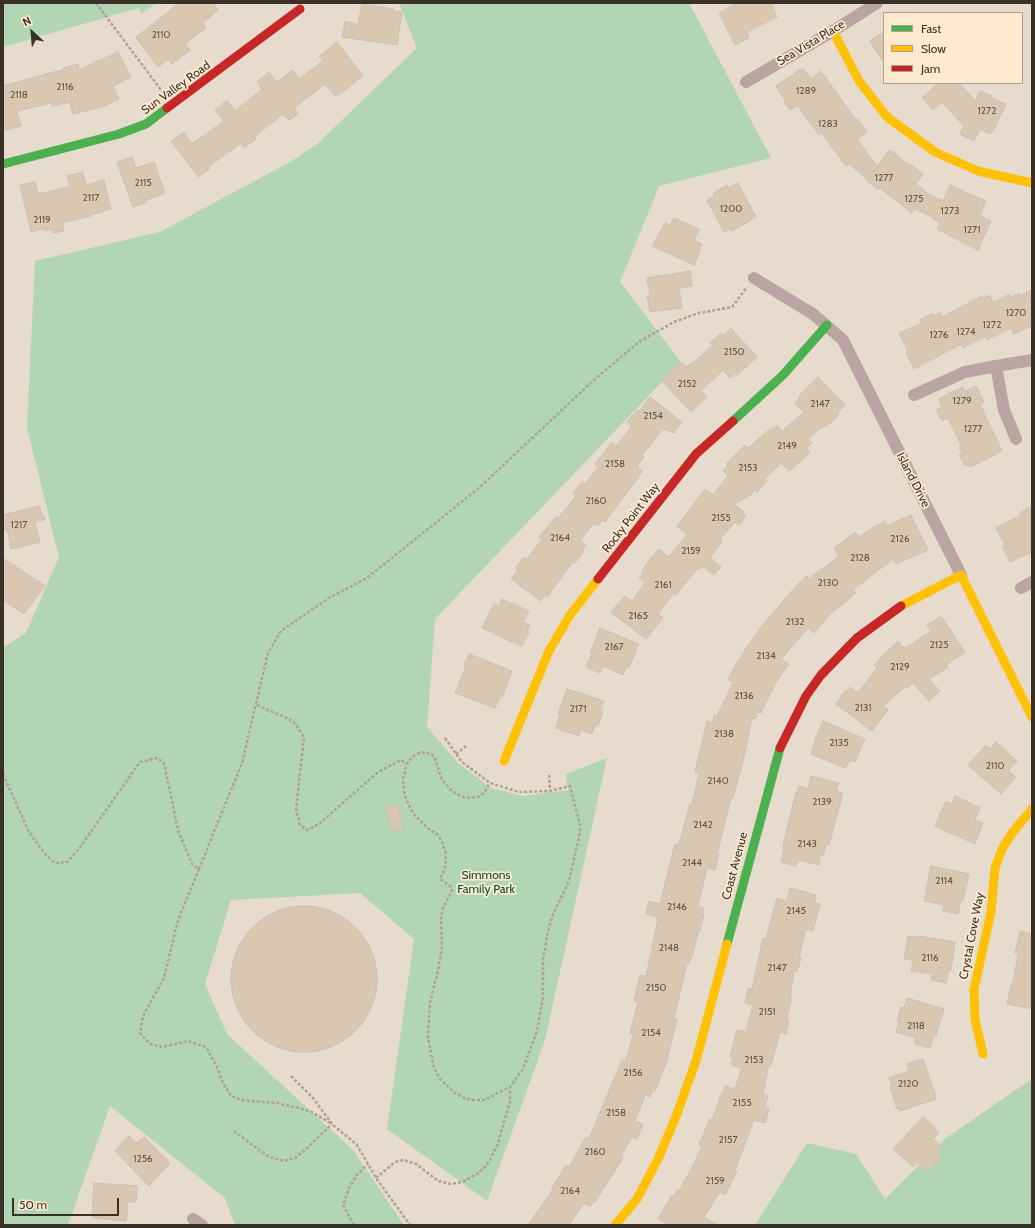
<!DOCTYPE html>
<html>
<head>
<meta charset="utf-8">
<style>
	body { margin:0 }
	#map { position:relative; width:1035px; height:1228px; overflow:hidden; background:#e6dbcc; font-family:Cabin,sans-serif }
	canvas { display:block }
	.frame { position:absolute; inset:0; border:4px solid #393127; pointer-events:none }
	.legend { position:absolute; left:883px; top:12px; width:140px; height:72px; box-sizing:border-box; background:#fde9cf; border:1px solid #af9f8c; margin:0; padding:5px 7px; list-style:none; font-size:12px; color:#393127 }
	.legend li { display:flex; align-items:center; gap:8px; height:20px }
	.legend b { width:20px; border:1px solid #af9f8c }
	.north { position:absolute; left:12px; top:12px; width:40px; height:40px; -webkit-text-stroke:3px #fde9cf; paint-order:stroke; rotate:334deg; font-size:11px; font-weight:700; line-height:16px; text-align:center; color:#393127 }
	.north::after { content:''; display:block; margin:auto; width:14px; height:18px; background:#393127; clip-path:polygon(50% 0,100% 100%,50% 72%,0 100%) }
	.scale { position:absolute; left:12px; top:1198px; width:107px; height:18px; box-sizing:border-box; border:2px solid #393127; border-top:0; padding-left:5px; font-size:12px; line-height:14px; white-space:nowrap; color:#393127; -webkit-text-stroke:3px #fde9cf; paint-order:stroke }
</style>
</head>
<body>
<div id="map">
<canvas width="1035" height="1228"></canvas>
<div class="frame"></div>
<ul class="legend">
<li><b style="height:5px;background:#4caf50"></b>Fast</li>
<li><b style="height:5px;background:#ffc107"></b>Slow</li>
<li><b style="height:5px;background:#c62828"></b>Jam</li>
</ul>
<div class="north">N</div>
<div class="scale">50 m</div>
</div>
<script>
const context = document.querySelector('canvas').getContext('2d');
context.lineJoin = 'round';
function paint(path, color) { context.fillStyle = color; context.fill(path, 'evenodd'); }
const poly = rows => new Path2D(rows.map(r => 'M' + r).join(''));
function strokePath(path, color, width, dash) { context.strokeStyle = color; context.lineWidth = width; context.lineCap = dash ? 'butt' : 'round'; context.setLineDash(dash || []); context.stroke(path); }
function label(font, color, halo, rows, align = 'center') {
  context.font = font + ' Cabin,sans-serif'; context.lineWidth = 3.5; context.setLineDash([]); context.textBaseline = 'middle'; context.strokeStyle = halo; context.fillStyle = color; for (const [text, x, y, turn = 0] of rows) {
    context.save(); context.translate(x, y); context.rotate((+turn || 0) * Math.PI / 180); context.textAlign = isNaN(turn) ? turn : align; if (halo) context.strokeText(text, 0, 0); context.fillText(text, 0, 0); context.restore();
  }
}
paint(poly([
	[3,3,156,3,142,14,139,8,3,47],
	[399,3,689,3,771,158,659,186,620,282,681,362,435,619,427,727,458,763,491,788,523,796,568,790,566,774,607,758,545,1040,487,1201,387,1129,414,939,360,893,231,900,205,984,227,1034,353,1150,404,1225,235,1225,225,1198,110,1106,68,1225,3,1225,3,648,26,633,59,557,27,428,35,261,160,232,290,162,317,144,417,48],
	[1032,1079,1032,1225,755,1225,807,1143,856,1154,885,1199,946,1138]
]), '#b2d6b3');
const building = poly([
	[178,3,213,3,218,10,203,23,206,28,185,44,190,50,172,64,168,59,158,67,136,37,172,9,172,8,178,3],
	[737,3,771,3,777,17,747,32,749,38,735,45,719,13,737,3],
	[362,4,394,9,394,11,402,12,397,45,342,37,345,21,358,24,362,4],
	[884,32,884,63,870,41,884,32],
	[337,42,363,76,336,97,325,84,295,107,294,109,298,114,289,120,283,114,254,137,256,139,244,148,241,143,208,167,209,169,198,177,171,141,184,132,192,144,224,121,215,110,227,100,235,111,262,89,257,82,269,72,277,82,292,70,299,79,323,61,319,56,337,42],
	[118,52,131,77,113,86,119,99,102,107,73,114,70,102,52,106,51,103,17,111,21,126,5,130,3,119,3,86,44,75,44,74,64,70,63,68,78,64,79,70,98,60,99,61,118,52],
	[801,69,802,71,804,69,811,79,821,71,856,120,858,119,867,132,857,139,877,166,890,150,909,165,910,164,923,174,916,184,930,195,943,201,950,185,986,201,980,216,991,221,978,250,937,229,940,223,933,219,934,218,915,209,912,213,880,188,878,190,865,179,866,178,849,164,846,166,821,133,819,135,798,106,790,110,784,101,785,100,776,86,801,69],
	[938,83,959,83,976,101,980,91,992,96,991,98,1006,104,993,132,992,131,990,134,980,129,974,141,960,134,964,126,942,102,933,110,922,98,938,83],
	[132,157,136,168,154,162,165,193,146,200,147,202,133,207,117,162,132,157],
	[83,172,86,185,104,180,111,209,91,215,91,216,62,223,64,231,53,233,52,229,45,231,45,228,31,232,20,185,35,182,38,194,70,187,67,176,83,172],
	[738,183,756,217,732,231,731,228,724,232,707,200,715,196,713,193,727,185,729,188,738,183],
	[674,218,699,229,694,240,702,244,699,250,700,250,694,265,652,246,665,223,670,225,674,218],
	[690,271,692,286,679,288,682,308,650,312,647,296,650,296,647,278,690,271],
	[1032,290,1032,326,1014,334,1011,328,987,340,985,336,963,348,961,344,914,369,906,352,908,351,899,333,922,323,920,320,932,313,934,316,940,312,942,317,982,296,983,299,990,295,993,303,1008,295,1012,297,1019,293,1020,296,1032,290],
	[731,328,757,357,737,375,736,373,730,378,723,370,701,391,707,397,691,412,662,381,682,362,687,367,692,362,693,363,713,345,710,343,721,333,724,335,731,328],
	[818,377,845,405,837,413,839,415,829,424,819,429,808,439,812,443,806,448,810,453,789,471,781,463,765,479,767,481,757,492,755,490,749,496,734,504,743,511,742,513,746,516,739,525,735,522,720,540,722,542,710,558,721,567,714,575,702,566,700,569,698,568,676,595,674,593,658,614,663,618,646,639,611,612,625,596,632,601,645,583,639,578,644,572,642,571,651,557,652,557,659,549,669,557,687,534,677,526,705,489,713,495,728,476,723,471,728,466,726,464,745,445,748,448,771,428,772,429,777,425,782,431,804,412,795,403,800,397,799,396,818,377],
	[976,386,984,402,980,404,1002,451,971,467,964,464,960,455,963,454,959,448,962,447,949,420,947,418,942,421,936,410,942,407,938,399,963,387,965,392,976,386],
	[650,397,682,422,674,433,663,429,642,455,644,457,637,467,642,471,638,477,639,477,605,522,603,520,598,526,594,523,580,540,586,545,582,550,584,551,575,563,573,562,547,597,545,595,541,601,511,579,518,570,515,568,524,557,527,559,542,539,539,537,548,526,556,517,558,518,576,496,573,493,582,482,585,484,598,467,595,464,612,442,616,446,632,426,627,422,637,410,639,411,650,397],
	[39,506,41,512,46,519,35,522,40,542,11,549,7,529,3,530,3,515,39,506],
	[1032,506,1032,552,1010,562,1002,546,1005,545,996,528,1018,517,1021,512,1032,506],
	[911,515,928,550,896,564,893,559,853,590,856,593,830,614,814,633,808,628,781,659,789,664,776,682,761,713,758,712,755,719,752,718,744,758,733,798,731,798,717,854,719,854,715,870,707,868,698,906,704,908,702,914,704,915,700,930,699,930,692,957,691,957,689,964,687,963,674,1019,677,1019,666,1064,655,1091,653,1090,650,1097,645,1095,635,1121,643,1124,637,1139,632,1137,621,1156,623,1157,619,1164,595,1202,594,1201,590,1207,584,1203,569,1225,528,1225,553,1189,552,1188,566,1165,569,1167,586,1137,589,1139,622,1060,625,1061,629,1050,633,1034,630,1034,638,1002,634,1001,640,975,646,976,658,919,656,919,657,917,646,914,649,901,660,904,675,844,679,845,690,803,692,804,699,773,695,772,707,721,713,723,714,715,717,716,733,683,733,682,728,680,737,662,761,627,796,586,807,576,809,579,821,569,822,570,839,556,834,548,855,532,859,537,874,527,885,521,887,526,911,515],
	[3,558,45,586,24,614,3,600,3,558],
	[502,599,529,611,523,622,530,625,527,631,529,632,522,646,512,641,511,642,482,628,494,604,499,606,502,599],
	[941,616,965,652,953,660,947,665,948,667,929,679,940,691,929,701,913,683,907,688,906,686,883,706,888,710,872,731,836,704,845,691,846,692,850,687,858,693,877,668,874,665,880,660,879,659,898,641,904,648,905,647,906,648,931,631,927,625,941,616],
	[600,628,639,644,629,668,626,667,623,675,603,666,600,673,586,667,592,654,590,653,600,628],
	[469,654,512,671,502,697,500,696,495,708,455,693,466,666,464,665,469,654],
	[567,689,604,701,600,711,603,712,598,726,595,725,592,734,581,730,579,736,556,728,560,715,558,714,567,689],
	[823,721,865,739,855,762,851,760,845,768,811,754,814,746,813,746,815,740,823,721],
	[996,742,1017,761,1008,771,1016,777,1001,794,968,765,986,745,991,749,996,742],
	[811,776,839,783,836,791,843,793,829,845,826,844,823,856,820,855,819,865,798,860,796,866,781,862,784,849,783,848,784,841,796,792,797,793,799,786,808,789,811,776],
	[955,796,980,808,975,820,983,823,975,844,935,826,946,801,952,804,955,796],
	[398,804,403,829,391,831,386,806,398,804],
	[931,866,969,874,963,901,961,900,958,914,943,911,944,905,924,901,931,866],
	[790,888,816,895,814,903,820,904,813,931,806,929,799,957,801,958,797,972,794,971,790,998,792,998,788,1013,787,1020,789,1020,786,1034,780,1032,771,1065,769,1064,763,1094,768,1096,765,1107,769,1109,765,1123,754,1120,735,1170,737,1171,725,1195,720,1192,704,1217,717,1225,669,1225,658,1219,672,1195,674,1196,678,1189,680,1190,692,1167,702,1146,699,1145,710,1119,712,1120,722,1092,723,1093,725,1086,735,1089,742,1068,731,1065,733,1058,730,1057,737,1030,746,1032,753,1005,745,1003,748,988,752,989,763,938,766,938,777,898,787,901,790,888],
	'231 979a73 73 0 1 1 146 0a73 73 0 1 1-146 0Z',
	[1020,931,1032,934,1032,1009,1007,1004,1011,985,1012,985,1014,978,1018,954,1015,953,1020,931],
	[908,936,916,937,917,936,955,942,951,970,949,970,946,983,931,980,932,974,911,971,913,960,904,959,908,936],
	[907,998,944,1009,936,1036,934,1035,930,1048,915,1044,916,1038,896,1032,899,1022,897,1021,901,1007,904,1008,907,998],
	[923,1059,936,1096,936,1099,900,1111,900,1108,897,1109,890,1087,892,1086,889,1078,909,1071,907,1064,923,1059],
	[923,1117,935,1128,934,1129,939,1133,933,1139,942,1147,937,1153,942,1157,928,1172,917,1163,913,1167,893,1149,923,1117],
	[129,1136,136,1143,144,1137,170,1163,149,1186,115,1151,129,1136],
	[94,1183,137,1186,136,1202,128,1202,126,1221,92,1218,94,1183]
]);
paint(building, '#d9c7b1');
strokePath(building, '#c9c1b5', 1);
strokePath(poly([
	[96,3,164,94],
	[257,705,293,721,301,732,304,738,296,809,300,825,307,830,319,824,378,772,401,760,407,764],
	[445,738,462,762,490,783,519,792,550,791,570,786,580,825,580,833,569,881,552,917,548,932,543,959,543,997,537,1031,523,1069,510,1087,484,1100,473,1100,464,1098,455,1093,440,1079,434,1068,428,1038,430,1003,439,966,442,947,441,917,443,908,452,891,450,886,440,879,445,869,446,854,442,842,438,835,429,829,415,816,408,804,404,792,403,779,407,764,412,757,419,753,426,752,434,756,442,780,453,792,466,798,478,797,484,793,490,783],
	[456,754,466,746],
	[3,774,29,832,44,853,55,863,67,862,78,850,140,762,157,758,164,763,178,830,192,864,199,869,242,763,268,653,281,631,329,598,367,578,480,487,595,379,640,341,674,322,699,313,732,307,747,287],
	[549,775,550,791],
	[199,869,178,920,164,978,143,1016,140,1033,150,1044,162,1047,188,1041,206,1047,217,1067,223,1083,231,1096,241,1100,277,1103,310,1111,332,1124],
	[291,1076,313,1098,332,1124,357,1145,376,1178,410,1225],
	[234,1131,269,1157,284,1161,295,1158,307,1148,332,1124],
	[376,1178,395,1162,403,1160,416,1164,438,1181,450,1184,462,1182,477,1174,487,1165,497,1146,510,1102,510,1088],
	[354,1225,343,1205,350,1186,357,1175,368,1164]
]), '#b0a19c', 2.5, [3, 2]);
strokePath(poly([
	[746,82,833,31,877,3],
	[754,278,813,314,843,340,961,575],
	[996,366,1004,410,1016,439],
	[914,395,965,372,996,366,1032,360],
	[1021,588,1032,582],
	[193,1219,202,1225]
]), '#baa5a2', 12);
strokePath(poly([
	[3,164,119,134,146,124,167,108],
	[733,421,783,375,827,325],
	[727,944,780,748]
]), '#4caf50', 9);
strokePath(poly([
	[833,31,859,81,887,117,935,152,978,171,1032,183],
	[901,606,961,575,1032,717],
	[504,761,549,651,570,615,598,579],
	[983,1054,975,1019,974,989,991,912,995,868,1002,849,1012,833,1032,809],
	[615,1225,637,1199,658,1159,675,1119,696,1061,727,944]
]), '#ffc107', 9);
strokePath(poly([
	[167,108,300,9],
	[598,579,696,454,733,421],
	[780,748,806,696,821,675,857,638,901,606]
]), '#c62828', 9);
label('10px', '#61564a', null, [
	["2110",161,35],
	["2116",65,87],
	["1289",806,91],
	["2118",19,95],
	["1272",987,111],
	["1283",828,124],
	["1277",884,178],
	["2115",143,183],
	["2117",91,198],
	["1275",914,199],
	["1200",731,209],
	["1273",950,211],
	["2119",42,220],
	["1271",972,230],
	["1270",1016,313],
	["1272",992,325],
	["1274",966,332],
	["1276",939,335],
	["2150",734,352],
	["2152",687,384],
	["1279",962,401],
	["2147",820,404],
	["2154",653,416],
	["1277",973,429],
	["2149",787,446],
	["2158",615,464],
	["2153",748,468],
	["2160",596,501],
	["2155",721,518],
	["1217",19,525],
	["2164",560,538],
	["2126",900,539],
	["2159",691,551],
	["2128",860,558],
	["2130",828,583],
	["2161",663,585],
	["2165",638,616],
	["2132",795,622],
	["2125",939,645],
	["2167",614,647],
	["2134",766,656],
	["2129",900,667],
	["2136",744,696],
	["2131",863,708],
	["2171",578,709],
	["2138",724,734],
	["2135",839,743],
	["2110",995,766],
	["2140",718,781],
	["2139",822,802],
	["2142",703,825],
	["2143",807,844],
	["2144",692,863],
	["2114",944,881],
	["2146",677,907],
	["2145",796,911],
	["2148",669,948],
	["2116",930,958],
	["2147",777,968],
	["2150",656,988],
	["2151",767,1012],
	["2118",916,1026],
	["2154",651,1033],
	["2153",754,1060],
	["2156",633,1073],
	["2120",908,1084],
	["2155",742,1103],
	["2158",616,1113],
	["2157",728,1140],
	["2160",595,1152],
	["1256",143,1159],
	["2159",715,1181],
	["2164",570,1191]
]);
label('12px', '#393127', '#fde9cf', [
	["Sea Vista Place",811,43,-31],
	["Sun Valley Road",176,88,-36],
	["Island Drive",913,480,63],
	["Rocky Point Way",631,518,-52],
	["Coast Avenue",735,866,-75],
	["Crystal Cove Way",972,936,-79]
]);
label('12px', '#004c26', '#fde9cf', [
	["Simmons",486,875],
	["Family Park",486,889]
]);
</script>
</body>
</html>
